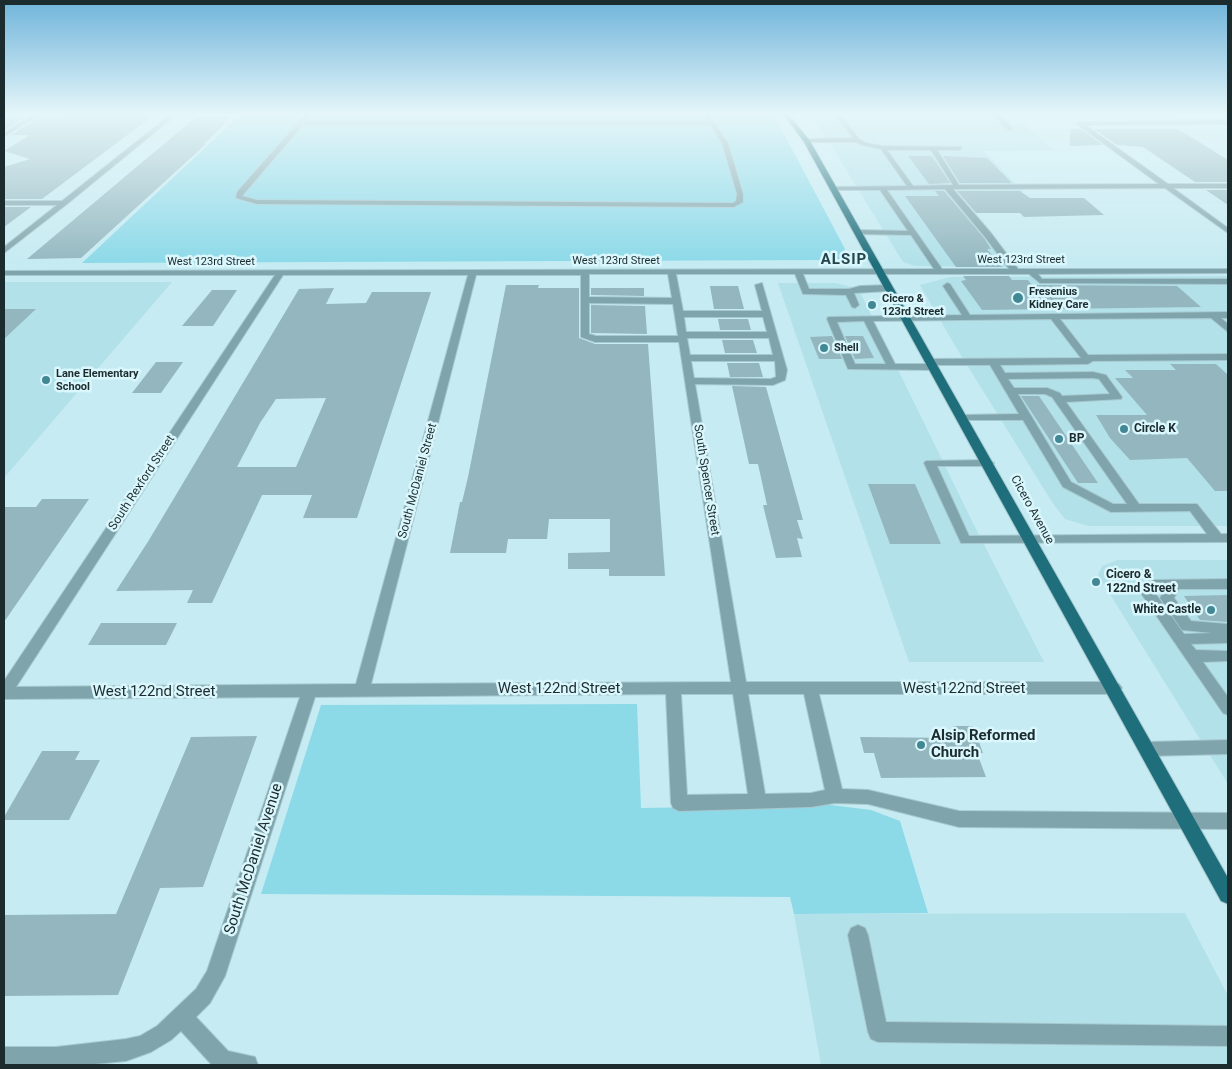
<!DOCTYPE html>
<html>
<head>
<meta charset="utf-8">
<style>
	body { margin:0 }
	#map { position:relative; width:1232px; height:1069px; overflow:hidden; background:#c6ebf2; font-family:Roboto,sans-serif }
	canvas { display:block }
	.frame { position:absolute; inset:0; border:5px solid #1c2b2e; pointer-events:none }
</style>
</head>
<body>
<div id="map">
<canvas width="1232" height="1069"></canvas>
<div class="frame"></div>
</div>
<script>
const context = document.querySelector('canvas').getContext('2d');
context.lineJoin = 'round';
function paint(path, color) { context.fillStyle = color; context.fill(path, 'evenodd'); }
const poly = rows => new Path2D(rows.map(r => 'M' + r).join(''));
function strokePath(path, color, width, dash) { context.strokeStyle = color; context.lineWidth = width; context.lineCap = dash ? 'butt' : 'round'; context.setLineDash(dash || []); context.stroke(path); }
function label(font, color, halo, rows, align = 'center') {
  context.font = font + ' Roboto,sans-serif'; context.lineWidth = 5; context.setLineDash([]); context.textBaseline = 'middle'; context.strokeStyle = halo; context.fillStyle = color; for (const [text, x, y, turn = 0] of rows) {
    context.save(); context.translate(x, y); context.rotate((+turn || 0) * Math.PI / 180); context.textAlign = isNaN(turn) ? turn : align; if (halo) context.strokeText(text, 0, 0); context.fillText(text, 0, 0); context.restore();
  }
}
paint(poly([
	[812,115,1013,115,1054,150,984,151,1023,192,955,193,1019,267,915,266,903,262],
	[1228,276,1228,526,1088,526,1065,519,1052,502,954,344,920,285,950,277],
	[4,282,172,282,4,478],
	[778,283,836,283,855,288,860,292,972,521,1044,662,909,662],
	[1118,560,1228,560,1228,784,1098,575,1102,566],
	[1185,913,1228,996,1228,1065,821,1065,794,914]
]), '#b2e1ea');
paint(poly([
	[240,115,774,115,845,249,842,258,828,263,826,260,82,263],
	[637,704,641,808,831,805,871,810,900,821,928,913,794,914,790,897,261,894,321,705]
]), '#8cd9e8');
paint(poly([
	[60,115,154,115,42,199,4,199,4,167,30,159,4,151,30,135,11,135,38,118,57,118],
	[196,117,229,117,223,123,226,123,204,144,206,144,81,258,27,259],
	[4,118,24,118,4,131],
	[1070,129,1081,129,1103,145,1070,146],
	[1094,129,1178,129,1228,160,1228,182,1195,182,1143,147,1117,145],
	[908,156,932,156,950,183,929,184],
	[943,156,987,158,1012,183,960,183],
	[1206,190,1228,190,1228,205],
	[935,191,944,191,984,238,991,249,987,249,1002,267,956,267,905,196,939,196],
	[957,191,1020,191,1030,198,1084,198,1104,215,1024,217,1020,213,976,213],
	[4,207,31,207,4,227],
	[963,276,1009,276,1012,280,1028,280,1032,285,1177,286,1201,307,982,310,961,281,966,280],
	[506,285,539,285,538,288,579,288,579,338,595,344,648,344,665,576,609,576,609,569,568,569,568,553,610,552,610,519,549,519,547,539,508,539,506,553,450,553,460,502,462,502,468,477],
	[710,286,738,286,744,309,714,309],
	[334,288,326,304,366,303,372,292,431,292,357,518,303,518,312,495,262,495,212,603,187,603,193,590,116,591,149,540,299,289],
	[326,398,296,467,237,467,260,423,276,399],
	[591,288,644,288,644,296,591,295],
	[212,290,237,290,213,326,182,326],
	[591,305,645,306,647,334,591,333],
	[4,309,36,309,4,339],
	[718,319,748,319,751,330,720,330],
	[832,336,842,359,819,359,810,337],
	[845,336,863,336,874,358,855,359],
	[722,340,753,340,757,353,725,353],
	[156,362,183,362,161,393,132,393],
	[727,363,759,363,763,377,730,377],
	[1170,364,1216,364,1228,375,1228,491,1215,491,1187,458,1130,460,1110,438,1096,415,1147,415,1115,378,1133,378,1125,370,1176,370],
	[732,386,766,387,803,520,797,520,803,539,797,538,802,557,776,558,763,505,767,505,758,464,749,464],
	[1021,396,1039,396,1098,483,1078,483],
	[868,484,915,484,941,544,890,544],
	[42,499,89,499,4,622,4,507,36,507],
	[1228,595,1228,622,1200,620,1184,596],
	[101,623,177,623,166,645,88,645],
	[953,726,973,726,983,753,977,753,986,777,881,778,874,753,864,753,860,737,957,738],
	[257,736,203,887,160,888,118,995,4,996,4,915,116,914,191,737],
	[42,751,80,751,75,760,100,760,69,820,4,820,4,817]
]), '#94b7bf');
const minor = poly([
	[32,115,39,115,4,137,4,133,32,115],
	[170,115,176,115,67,204,4,253,4,247,57,205,4,205,4,201,62,201,170,115],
	[305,115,310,115,306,121,707,121,704,115,709,115,728,143,743,194,743,202,734,207,257,204,236,198,237,192,305,115],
	[303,125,710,125,722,143,737,194,736,201,733,203,257,200,242,196,303,125],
	[835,115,840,115,859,139,866,143,883,146,962,147,960,150,937,150,959,185,1159,184,1077,124,1077,122,1228,120,1228,124,1085,125,1168,184,1228,184,1228,188,1173,188,1228,228,1228,233,1165,188,953,189,991,233,1018,269,1228,269,1228,273,1038,274,1042,279,1228,279,1228,284,1040,283,1029,274,803,274,809,289,849,289,860,286,889,285,893,288,889,291,854,293,859,305,855,308,852,307,846,295,803,294,795,274,676,274,683,311,762,311,755,285,762,283,787,370,785,380,773,385,695,384,746,682,1114,682,1119,684,1122,688,1119,692,1114,694,819,694,842,789,868,790,959,811,1228,813,1228,829,959,827,868,804,835,803,811,807,679,811,673,808,671,803,666,694,315,697,225,976,210,1003,196,1017,228,1051,255,1057,258,1065,212,1065,181,1031,171,1040,151,1052,126,1061,85,1065,4,1065,4,1047,56,1047,126,1039,140,1036,157,1026,196,989,207,971,300,697,4,699,4,681,275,275,4,275,4,271,934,269,911,235,858,234,854,232,858,230,908,231,880,190,833,190,831,189,831,187,907,186,881,149,862,145,856,142,805,142,807,139,853,138,835,115],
	[887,150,931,150,953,185,913,186,887,150],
	[945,189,985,237,1009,269,942,269,887,190,945,189],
	[589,274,668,274,672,298,589,297,589,274],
	[283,275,468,275,356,684,16,687,283,275],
	[476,275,581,275,581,337,595,342,679,342,731,682,371,684,476,275],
	[589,303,673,304,678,336,596,336,589,334,589,303],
	[684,317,763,317,767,332,686,332,684,317],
	[687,338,769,338,773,355,690,355,687,338],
	[691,361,775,361,776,377,771,379,694,378,691,361],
	[681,694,733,694,748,794,687,795,681,694],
	[748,694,804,694,825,790,811,793,765,794,748,694],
	[993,115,999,115,1012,128,1012,130,1008,130,993,115],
	[947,283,950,284,970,315,1228,312,1228,318,1221,318,1228,324,1228,332,1211,318,1060,319,1088,355,1228,354,1228,360,1093,361,1088,364,1000,365,1005,373,1093,372,1106,375,1122,397,1121,399,1066,402,1139,504,1197,504,1221,534,1228,534,1228,542,961,543,924,463,926,461,988,460,994,463,988,466,937,466,969,536,1207,534,1190,511,1111,512,1063,487,1023,420,958,420,957,418,962,415,1019,414,990,365,936,365,938,367,933,370,848,369,827,319,828,317,962,315,943,286,947,283],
	[1051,319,1081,358,931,359,926,362,928,364,895,364,873,321,1051,319],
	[864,321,886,364,855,364,837,322,864,321],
	[1093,378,1099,379,1110,394,1062,396,1060,393,1047,388,1014,388,1008,379,1093,378],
	[1018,394,1045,394,1052,397,1127,504,1113,504,1071,482,1018,394],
	[1228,579,1228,589,1179,589,1174,598,1191,621,1228,624,1228,643,1191,644,1196,650,1228,651,1228,661,1203,662,1228,697,1228,715,1223,713,1138,589,1143,583,1153,580,1228,579],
	[1165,589,1160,598,1182,630,1212,633,1184,634,1153,590,1165,589],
	[1228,740,1228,754,1147,756,1141,754,1139,749,1141,744,1147,742,1228,740],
	[858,925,865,928,868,935,886,1022,1228,1026,1228,1046,878,1042,871,1039,868,1032,848,935,851,928,858,925]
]);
const major = poly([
	[784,115,789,115,810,141,1228,878,1228,904,1221,901,804,142,784,115]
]);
strokePath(minor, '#a7c8cf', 2);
strokePath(major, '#a7c8cf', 2);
paint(minor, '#80a4ab');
paint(major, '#1f6e7b');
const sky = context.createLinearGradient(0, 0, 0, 265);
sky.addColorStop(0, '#6fb4da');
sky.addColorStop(0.43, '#e5f6f9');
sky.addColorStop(1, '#e5f6f900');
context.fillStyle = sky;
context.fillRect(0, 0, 1232, 265);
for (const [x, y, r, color] of [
	[1018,298,6,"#428794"],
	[872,305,5,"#428794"],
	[824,348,5,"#428794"],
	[46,380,5,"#428794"],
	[1124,429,5,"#428794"],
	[1059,439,5,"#428794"],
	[1096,582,5,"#428794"],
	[1211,610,5,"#428794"],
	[921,745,5,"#428794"]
]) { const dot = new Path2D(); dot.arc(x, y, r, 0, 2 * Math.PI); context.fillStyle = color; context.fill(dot); strokePath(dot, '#d9f7fd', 2); }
label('11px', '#1c2b2e', '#d9f7fd', [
	["West 123rd Street",1021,260],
	["West 123rd Street",616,261],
	["West 123rd Street",211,262]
]);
label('bold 11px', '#1c2b2e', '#d9f7fd', [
	["Fresenius",1029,292],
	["Kidney Care",1029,305],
	["Cicero &",882,299],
	["123rd Street",882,312],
	["Shell",834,348],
	["Lane Elementary",56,374],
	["School",56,387]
], 'left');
label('bold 12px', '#1c2b2e', '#d9f7fd', [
	["Circle K",1134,429],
	["BP",1069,439],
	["Cicero &",1106,575],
	["122nd Street",1106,589],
	["White Castle",1201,610,"right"]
], 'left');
label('12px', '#1c2b2e', '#d9f7fd', [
	["South Spencer Street",706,480,81],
	["South McDaniel Street",418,481,-75],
	["South Rexford Street",142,483,-57],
	["Cicero Avenue",1032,510,61]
]);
context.letterSpacing = '1px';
label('bold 15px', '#23444a', '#d9f7fd', [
	["ALSIP",844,260]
]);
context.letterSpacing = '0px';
label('15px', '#1c2b2e', '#d9f7fd', [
	["West 122nd Street",559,689],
	["West 122nd Street",964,689],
	["West 122nd Street",154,692],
	["South McDaniel Avenue",254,859,-72]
]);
label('bold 15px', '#1c2b2e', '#d9f7fd', [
	["Alsip Reformed",931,736],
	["Church",931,753]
], 'left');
</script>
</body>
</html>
